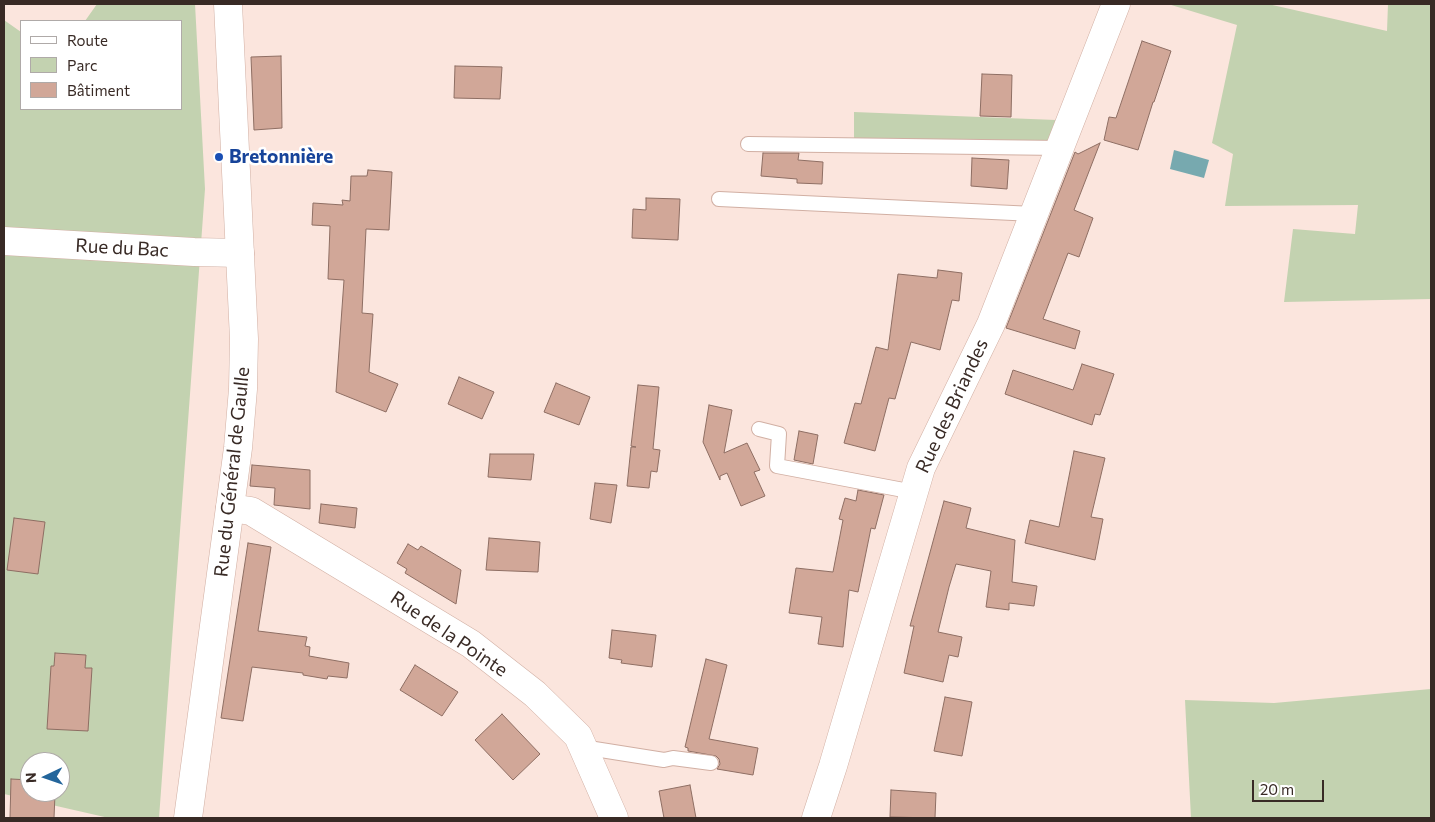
<!DOCTYPE html>
<html>
<head>
<meta charset="utf-8">
<style>
	body { margin:0 }
	#map { position:relative; width:1435px; height:822px; overflow:hidden; background:#fbe5dd; font-family:Commissioner,sans-serif }
	canvas { display:block }
	.frame { position:absolute; inset:0; border:5px solid #382a25; pointer-events:none }
	.legend { position:absolute; left:20px; top:20px; width:162px; height:90px; box-sizing:border-box; background:#fff; border:1px solid #afaaa8; margin:0; padding:6px 9px; list-style:none; font-size:15px; color:#382a25 }
	.legend li { display:flex; align-items:center; gap:10px; height:25px }
	.legend b { width:25px; border:1px solid #afaaa8 }
	.north { position:absolute; left:20px; top:752px; width:50px; height:50px; box-sizing:border-box; background:#fff; border:1px solid #afaaa8; border-radius:50%; rotate:267deg; font-size:14px; font-weight:700; line-height:20px; text-align:center; color:#382a25 }
	.north::after { content:''; display:block; margin:auto; width:18px; height:22px; background:#23659b; clip-path:polygon(50% 0,100% 100%,50% 72%,0 100%) }
	.scale { position:absolute; left:1252px; top:780px; width:72px; height:22px; box-sizing:border-box; border:2px solid #382a25; border-top:0; padding-left:6px; font-size:15px; line-height:18px; white-space:nowrap; color:#382a25; -webkit-text-stroke:4px #fff; paint-order:stroke }
</style>
</head>
<body>
<div id="map">
<canvas width="1435" height="822"></canvas>
<div class="frame"></div>
<ul class="legend">
<li><b style="height:6px;background:#fff"></b>Route</li>
<li><b style="height:14px;background:#c3d2b0"></b>Parc</li>
<li><b style="height:14px;background:#d1a798"></b>Bâtiment</li>
</ul>
<div class="north">N</div>
<div class="scale">20 m</div>
</div>
<script>
const context = document.querySelector('canvas').getContext('2d');
context.lineJoin = 'round';
function paint(path, color) { context.fillStyle = color; context.fill(path, 'evenodd'); }
const poly = rows => new Path2D(rows.map(r => 'M' + r).join(''));
function strokePath(path, color, width, dash) { context.strokeStyle = color; context.lineWidth = width; context.lineCap = dash ? 'butt' : 'round'; context.setLineDash(dash || []); context.stroke(path); }
function label(font, color, halo, rows, align = 'center') {
  context.font = font + ' Commissioner,sans-serif'; context.lineWidth = 5; context.setLineDash([]); context.textBaseline = 'middle'; context.strokeStyle = halo; context.fillStyle = color; for (const [text, x, y, turn = 0] of rows) {
    context.save(); context.translate(x, y); context.rotate((+turn || 0) * Math.PI / 180); context.textAlign = isNaN(turn) ? turn : align; if (halo) context.strokeText(text, 0, 0); context.fillText(text, 0, 0); context.restore();
  }
}
paint(poly([
	[97,4,195,4,205,189,159,818,109,818,4,794,4,20,21,32,21,109,181,109,181,21,85,21],
	[30,762,60,762,60,792,30,792],
	[1168,4,1268,4,1387,31,1388,4,1431,4,1431,299,1284,302,1293,229,1355,234,1358,205,1225,206,1233,154,1212,143,1237,25],
	[854,112,1056,120,1050,144,854,138],
	[1431,689,1431,818,1191,818,1185,700,1274,703]
]), '#c3d2b0');
paint(poly([
	[1174,150,1209,160,1204,178,1170,169]
]), '#77a9af');
const building = poly([
	[1142,41,1171,51,1154,102,1153,102,1138,150,1104,140,1109,117,1116,118,1142,41],
	[281,56,282,128,254,130,251,57,281,56],
	[455,66,502,67,500,99,454,98,455,66],
	[982,74,1012,75,1011,117,980,116,982,74],
	[1100,143,1074,210,1093,218,1079,257,1068,253,1043,319,1080,331,1075,349,1006,328,1075,152,1078,154,1100,143],
	[763,153,799,153,798,160,823,162,822,184,797,183,797,179,761,176,763,153],
	[972,158,1009,160,1007,189,971,186,972,158],
	[368,170,392,172,389,230,366,229,362,313,373,314,369,372,398,384,386,412,336,392,344,280,328,279,330,226,312,225,313,203,343,205,342,200,350,201,351,176,367,176,368,170],
	[646,198,680,199,678,240,632,238,633,209,646,210,646,198],
	[938,270,962,273,959,301,952,300,940,350,911,342,895,399,889,398,875,451,844,443,855,403,861,404,876,347,888,350,898,274,937,278,938,270],
	[1082,364,1114,374,1100,415,1095,414,1092,425,1005,394,1013,370,1073,390,1082,364],
	[459,377,494,392,482,419,448,404,459,377],
	[556,383,590,397,579,425,544,412,556,383],
	[638,385,659,387,653,449,660,450,657,472,651,471,649,488,627,486,631,447,636,447,631,446,638,385],
	[709,405,732,410,724,453,747,443,760,470,754,472,765,496,741,506,727,473,720,476,720,480,703,442,709,405],
	[799,431,818,435,813,464,794,460,799,431],
	[1074,451,1105,458,1091,517,1103,519,1095,560,1025,543,1030,520,1059,527,1074,451],
	[490,454,534,454,531,480,488,477,490,454],
	[252,465,310,470,310,509,274,505,275,488,250,486,252,465],
	[595,483,617,485,611,523,590,519,595,483],
	[858,490,884,495,875,529,871,528,858,592,849,590,843,647,818,644,822,617,789,613,796,568,833,572,843,520,839,519,845,498,856,501,858,490],
	[944,501,971,508,966,528,1015,540,1012,582,1037,586,1034,606,1009,603,1009,610,986,607,991,571,956,564,949,587,938,632,962,637,958,657,949,655,943,682,904,673,914,626,910,626,944,501],
	[321,504,357,508,355,528,319,523,321,504],
	[14,518,45,522,38,574,7,570,14,518],
	[489,538,540,542,538,572,486,570,489,538],
	[248,543,271,547,258,631,307,637,305,646,310,647,309,656,349,663,347,678,328,676,327,679,303,675,303,673,252,667,243,721,221,718,248,543],
	[408,544,418,550,421,546,461,570,456,604,405,573,407,569,397,563,408,544],
	[612,630,656,635,652,667,621,663,622,660,609,658,612,630],
	[55,653,86,655,85,668,92,668,88,731,47,729,51,666,54,666,55,653],
	[706,659,727,665,709,739,758,748,753,775,717,769,720,764,719,759,716,756,688,751,688,748,685,747,706,659],
	[415,665,458,692,442,716,400,690,415,665],
	[945,697,972,702,962,756,934,751,945,697],
	[502,714,540,754,513,780,475,740,502,714],
	[11,779,30,780,30,792,46,792,46,793,55,794,54,818,10,818,11,779],
	[690,785,696,818,664,818,659,791,690,785],
	[891,790,936,793,935,818,890,817,891,790]
]);
paint(building, '#d1a798');
strokePath(building, '#8e6e63', 1);
const service = poly([
	[748,144,1060,148],
	[719,199,1034,214],
	[759,429,779,434,777,466,914,492],
	[582,747,664,760,673,758,711,763]
]);
const minor = poly([
	[4,241,194,252,240,253],
	[230,508,251,511,385,592,471,644,535,694,578,736,614,818],
	[816,818,833,766,921,468,991,324,1116,4]
]);
const secondary = poly([
	[188,818,238,448,243,389,244,339,228,4]
]);
strokePath(service, '#d1afa3', 16);
strokePath(minor, '#d1afa3', 29);
strokePath(secondary, '#d1afa3', 29);
strokePath(service, '#fff', 14);
strokePath(minor, '#fff', 28);
strokePath(secondary, '#fff', 28);
for (const [x, y, r, color] of [
	[219,157,5,"#1a4fb4"]
]) { const dot = new Path2D(); dot.arc(x, y, r, 0, 2 * Math.PI); context.fillStyle = color; context.fill(dot); strokePath(dot, '#fff', 2); }
label('bold 19px', '#164399', '#fff', [
	["Bretonnière",229,157]
], 'left');
label('19px', '#382a25', '#fff', [
	["Rue du Bac",122,248,3],
	["Rue des Briandes",952,406,-65],
	["Rue du Général de Gaulle",232,472,-84],
	["Rue de la Pointe",449,634,34]
]);
</script>
</body>
</html>
